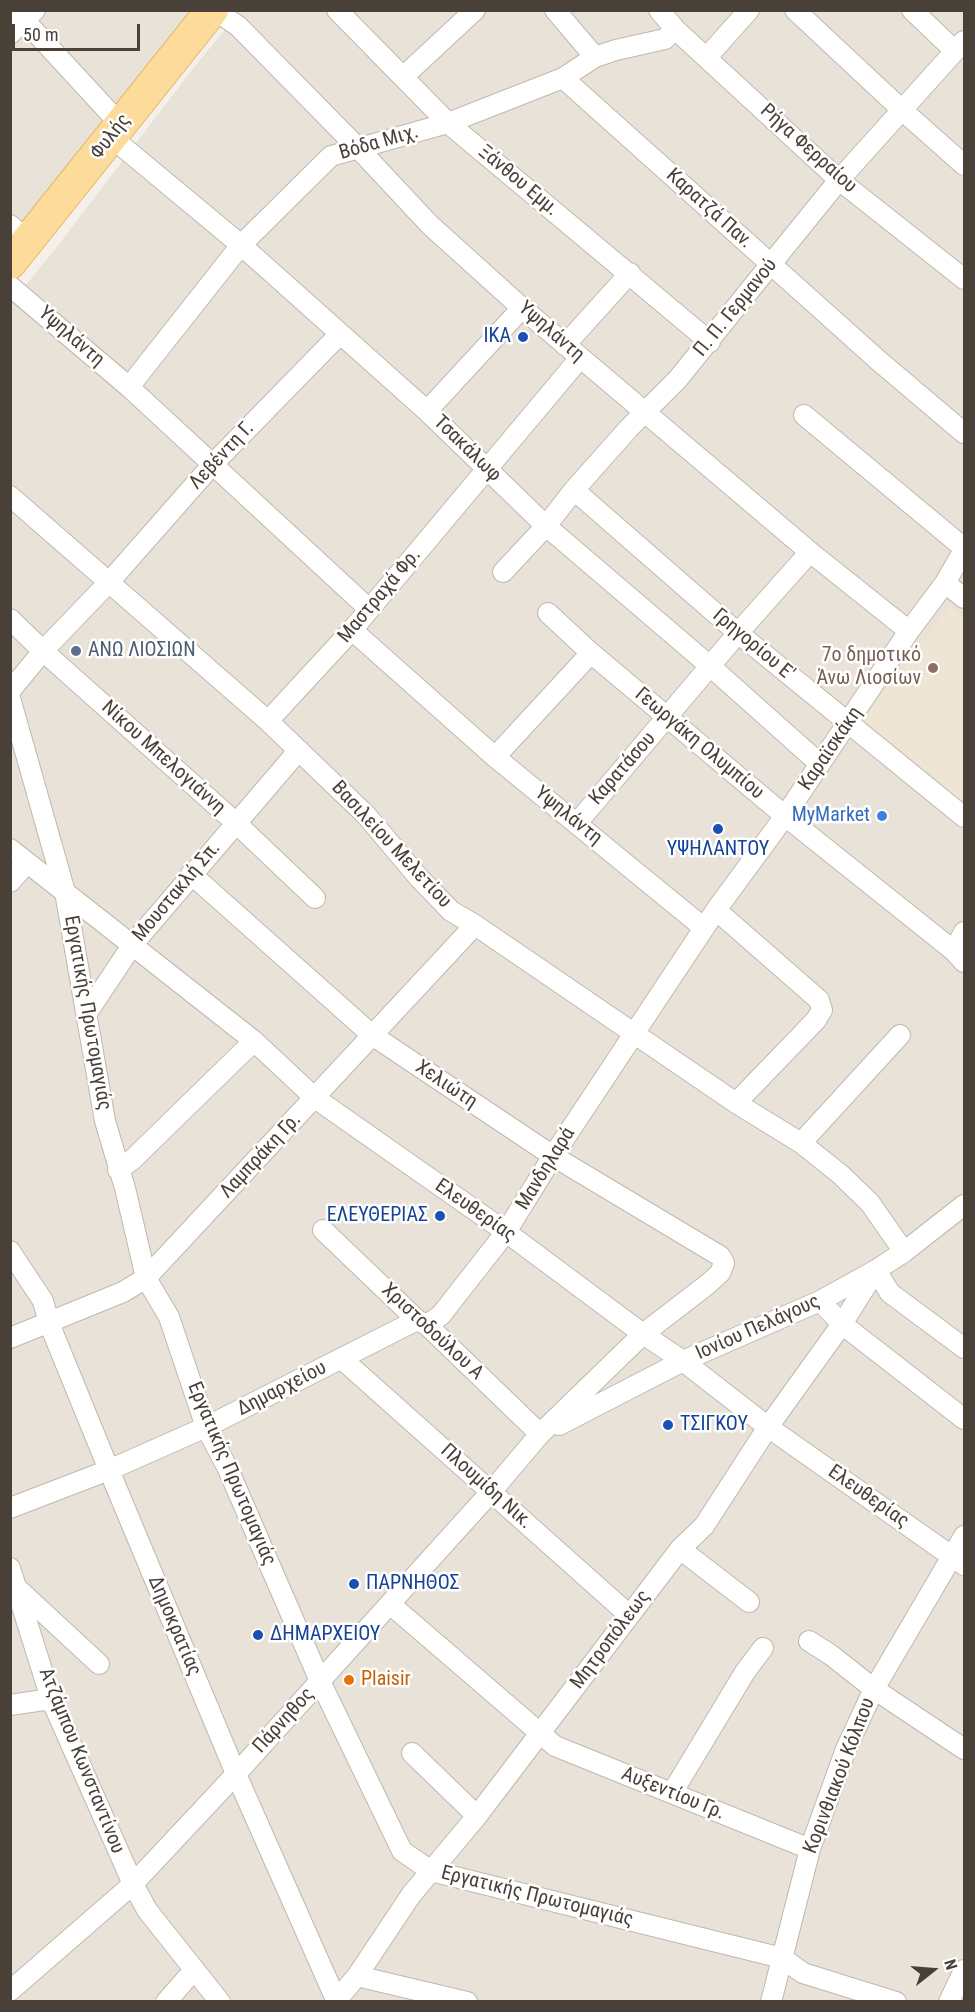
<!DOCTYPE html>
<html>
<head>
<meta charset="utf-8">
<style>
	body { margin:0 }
	#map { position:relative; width:975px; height:2012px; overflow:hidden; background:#f5f1ea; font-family:"Roboto Condensed",sans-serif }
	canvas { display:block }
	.frame { position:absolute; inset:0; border:12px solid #494138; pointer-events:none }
	.north { position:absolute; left:903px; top:1940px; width:60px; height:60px; -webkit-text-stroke:4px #fff; paint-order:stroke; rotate:73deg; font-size:16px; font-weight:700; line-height:24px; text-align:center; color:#494138 }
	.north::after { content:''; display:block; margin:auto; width:21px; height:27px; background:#494138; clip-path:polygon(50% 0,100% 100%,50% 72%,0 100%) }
	.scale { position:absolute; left:12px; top:24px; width:128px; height:27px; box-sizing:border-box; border:3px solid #494138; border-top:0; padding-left:8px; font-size:18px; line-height:21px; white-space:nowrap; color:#494138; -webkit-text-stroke:4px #fff; paint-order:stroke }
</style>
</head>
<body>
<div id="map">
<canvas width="975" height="2012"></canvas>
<div class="frame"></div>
<div class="north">N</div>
<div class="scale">50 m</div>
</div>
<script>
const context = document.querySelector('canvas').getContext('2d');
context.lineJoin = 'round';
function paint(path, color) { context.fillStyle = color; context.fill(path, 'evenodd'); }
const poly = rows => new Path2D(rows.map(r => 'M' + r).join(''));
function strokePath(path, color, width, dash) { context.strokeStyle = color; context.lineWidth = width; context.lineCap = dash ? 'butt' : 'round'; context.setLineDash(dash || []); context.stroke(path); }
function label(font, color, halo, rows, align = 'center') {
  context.font = font + ' "Roboto Condensed",sans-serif'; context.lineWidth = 5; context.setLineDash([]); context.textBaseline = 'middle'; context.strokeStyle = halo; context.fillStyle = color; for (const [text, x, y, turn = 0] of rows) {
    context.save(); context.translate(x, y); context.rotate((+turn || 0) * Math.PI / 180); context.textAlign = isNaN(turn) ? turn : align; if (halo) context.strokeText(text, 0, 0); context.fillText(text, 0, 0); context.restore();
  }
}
paint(poly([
	[11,11,201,11,11,240],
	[240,11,964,11,964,2001,11,2002,11,303,56,248,191,71]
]), '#e9e2d8');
paint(poly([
	[950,606,964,617,964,802,863,720]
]), '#eee5d4');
const minor = poly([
	[15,10,120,124],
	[214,10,238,26,358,148,430,225,522,308,810,552,909,631],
	[337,10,448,123,710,342],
	[555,10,595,57],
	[659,10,675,29,839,180,964,279],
	[795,10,902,110,964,165],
	[912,10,955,51],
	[10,34,35,10],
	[707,57,749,10],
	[403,77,475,10],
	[563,78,879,361,964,433],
	[111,137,241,245,427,411,546,526,710,666,820,764],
	[10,225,28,241],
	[10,286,129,387,369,609],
	[565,345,630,273],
	[129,387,241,245,331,156,448,123,563,78,595,57,616,50,665,39,675,29],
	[427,411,522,308],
	[804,415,964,548],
	[574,490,738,633,964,817],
	[10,496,268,721,366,815,420,879,451,911,475,925,736,1103,801,1143,840,1174,870,1203,904,1252],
	[503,572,546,526,574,490,629,428,677,380,839,180,964,41],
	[945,583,964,598],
	[548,613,591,653,785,816,954,951,964,962],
	[10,619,43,651,236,823,315,898],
	[352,630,495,757,704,928],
	[10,691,43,651,110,581,213,464,339,335],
	[10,698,65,892,105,1121,125,1188,146,1278,169,1317,206,1427,228,1469,320,1681,402,1851,431,1871,782,1958,803,1973,896,2002],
	[268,721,352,630,580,358],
	[495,757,591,653],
	[577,823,738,633,810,552],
	[10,849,254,1041,315,1098,506,1232,643,1334,683,1361,768,1427,964,1565],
	[10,882,27,863],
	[716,910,819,1000,822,1010,816,1020,736,1103],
	[954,951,964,932],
	[87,1013,133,944,299,750],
	[801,1143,900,1035],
	[118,1170,132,1160,254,1041],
	[323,1230,417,1320,427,1325,540,1434],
	[10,1251,43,1301,49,1323,109,1470,236,1774,337,2002],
	[820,1301,842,1324,964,1419],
	[427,1325,441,1315,506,1232,553,1156,716,910,785,816,909,631,945,583,964,550],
	[10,1338,123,1292,146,1278,475,925],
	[342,1359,629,1615],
	[559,1425,683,1361,820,1301,876,1270,904,1252,964,1205],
	[10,1508,109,1470,206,1427,417,1320],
	[680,1549,749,1602],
	[10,1568,51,1699,133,1884,147,1910,220,2002],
	[18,1589,99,1664],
	[390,1604,555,1746,810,1849],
	[809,1641,831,1655,874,1689,964,1749],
	[10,1705,51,1699],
	[412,1753,477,1816],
	[672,1793,745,1672,763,1648],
	[357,1976,467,2002],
	[10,1991,133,1884,236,1774,491,1492,540,1434,643,1334,708,1284,720,1273,724,1263,720,1256,553,1156,372,1035,191,874],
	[166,2002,194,1970],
	[335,2002,357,1976,411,1895,477,1816,680,1549,704,1526,768,1427,842,1324,876,1270,890,1293,964,1348],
	[771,2002,810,1849,846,1749,874,1689,964,1536],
	[949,2002,964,1970]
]);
const primary = poly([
	[10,263,212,10]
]);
strokePath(minor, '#c0b8ac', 22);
strokePath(primary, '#e3b769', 34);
strokePath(minor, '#fff', 20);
strokePath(primary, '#fddb9a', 32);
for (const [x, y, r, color] of [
	[523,337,6,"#1a4fb4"],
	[76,651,6,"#5c6f8a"],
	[933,668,6,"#8d6e63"],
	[882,816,6,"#3f7fe0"],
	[718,829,6,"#1a4fb4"],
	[440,1216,6,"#1a4fb4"],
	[668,1425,6,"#1a4fb4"],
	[354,1584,6,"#1a4fb4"],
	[258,1635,6,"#1a4fb4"],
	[349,1680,6,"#e8710a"]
]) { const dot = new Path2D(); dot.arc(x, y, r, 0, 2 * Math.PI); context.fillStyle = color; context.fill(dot); strokePath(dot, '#fff', 2); }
label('20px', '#494138', '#fff', [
	["Φυλής",111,137,-52],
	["Βόδα Μιχ.",379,143,-16],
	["Ρήγα Φερραίου",808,149,42],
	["Ξάνθου Εμμ.",518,181,40],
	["Καρατζά Παν.",709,209,42],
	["Π. Π. Γερμανού",736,308,-51],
	["Υψηλάντη",551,332,41],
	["Υψηλάντη",71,337,41],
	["Τσακάλωφ",467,449,44],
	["Λεβέντη Γ.",222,456,-47],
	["Μαστραχά Φρ.",380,596,-50],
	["Γρηγορίου Ε'",753,645,40],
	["Γεωργάκη Ολυμπίου",699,744,40],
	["Καραϊσκάκη",831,749,-56],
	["Νίκου Μπελογιάννη",163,758,42],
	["Καρατάσου",623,769,-49],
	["Υψηλάντη",568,816,39],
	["Βασιλείου Μελετίου",391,845,47],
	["Μουστακλή Σπ.",177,892,-50],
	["Εργατικής Πρωτομαγιάς",87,1013,80],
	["Χελιώτη",446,1085,34],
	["Λαμπράκη Γρ.",261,1156,-47],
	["Μανδηλαρά",546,1169,-58],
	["Ελευθερίας",475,1211,35],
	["Ιονίου Πελάγους",758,1328,-24],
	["Χριστοδούλου Α",432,1332,43],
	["Δημαρχείου",282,1389,-27],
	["Εργατικής Πρωτομαγιάς",231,1474,67],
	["Πλουμίδη Νικ.",486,1487,42],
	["Ελευθερίας",868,1497,35],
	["Δημοκρατίας",174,1626,67],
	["Μητροπόλεως",611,1640,-53],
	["Πάρνηθος",284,1721,-48],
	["Ατζάμπου Κωνσταντίνου",81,1761,68],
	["Κορινθιακού Κόλπου",840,1776,-69],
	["Αυξεντίου Γρ.",673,1794,22],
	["Εργατικής Πρωτομαγιάς",537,1897,14]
]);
label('20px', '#164399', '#fff', [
	["ΙΚΑ",511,337,"right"],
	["ΥΨΗΛΑΝΤΟΥ",718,850,"center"],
	["ΕΛΕΥΘΕΡΙΑΣ",428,1216,"right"],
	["ΤΣΙΓΚΟΥ",680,1425],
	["ΠΑΡΝΗΘΟΣ",366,1584],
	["ΔΗΜΑΡΧΕΙΟΥ",270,1635]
], 'left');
label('20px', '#4e5e75', '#fff', [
	["ΑΝΩ ΛΙΟΣΙΩΝ",88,651]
], 'left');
label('20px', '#785e54', '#fff', [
	["7ο δημοτικό",921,656],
	["Άνω Λιοσίων",921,679]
], 'right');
label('20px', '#366cbe', '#fff', [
	["MyMarket",870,816]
], 'right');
label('20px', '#c56008', '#fff', [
	["Plaisir",361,1680]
], 'left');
</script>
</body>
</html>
